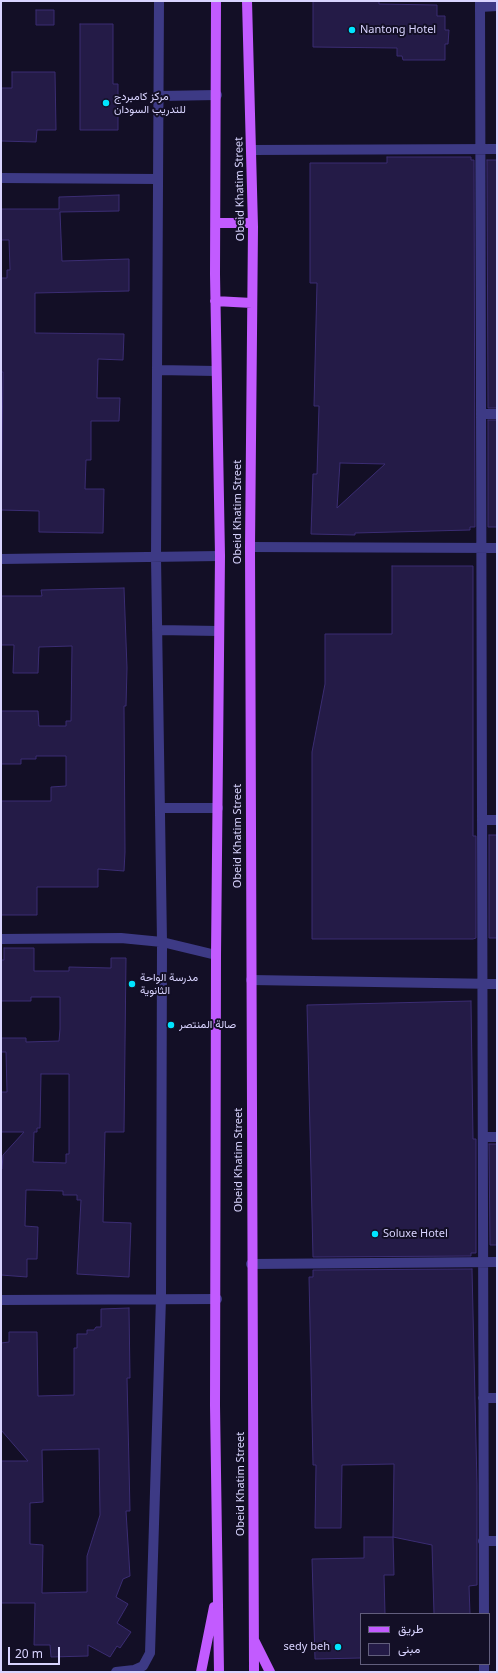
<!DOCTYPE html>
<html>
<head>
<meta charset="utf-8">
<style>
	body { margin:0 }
	#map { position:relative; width:498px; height:1673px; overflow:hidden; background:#130f26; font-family:"Noto Sans",Vazirmatn,sans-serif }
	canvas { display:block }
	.frame { position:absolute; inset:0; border:2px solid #d9d4ff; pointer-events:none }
	.legend { position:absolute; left:360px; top:1613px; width:130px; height:52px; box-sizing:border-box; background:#130f26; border:1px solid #625e7d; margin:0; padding:5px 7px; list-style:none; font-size:12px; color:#d9d4ff }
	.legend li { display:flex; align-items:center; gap:8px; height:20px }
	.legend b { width:20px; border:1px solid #625e7d }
	.scale { position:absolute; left:8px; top:1647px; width:52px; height:18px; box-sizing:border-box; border:2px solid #d9d4ff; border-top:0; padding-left:5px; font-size:12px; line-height:14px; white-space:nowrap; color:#d9d4ff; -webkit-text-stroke:3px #130f26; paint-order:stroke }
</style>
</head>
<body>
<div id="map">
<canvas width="498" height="1673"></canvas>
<div class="frame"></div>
<ul class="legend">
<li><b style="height:5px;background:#c25bff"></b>طريق</li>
<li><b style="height:11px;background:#241b47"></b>مبنى</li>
</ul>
<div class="scale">20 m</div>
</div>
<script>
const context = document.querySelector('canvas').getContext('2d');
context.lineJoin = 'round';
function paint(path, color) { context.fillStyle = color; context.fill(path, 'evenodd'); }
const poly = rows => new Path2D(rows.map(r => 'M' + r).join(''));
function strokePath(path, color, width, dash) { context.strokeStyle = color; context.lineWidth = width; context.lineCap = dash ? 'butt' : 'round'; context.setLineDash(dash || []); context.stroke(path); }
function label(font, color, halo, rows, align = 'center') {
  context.font = font + ' "Noto Sans",Vazirmatn,sans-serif'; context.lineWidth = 4; context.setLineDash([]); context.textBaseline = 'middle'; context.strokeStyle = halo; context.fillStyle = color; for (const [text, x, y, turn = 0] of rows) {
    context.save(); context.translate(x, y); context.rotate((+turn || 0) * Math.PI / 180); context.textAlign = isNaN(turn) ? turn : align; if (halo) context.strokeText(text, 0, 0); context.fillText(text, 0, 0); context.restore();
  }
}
const building = poly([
	[313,1,379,1,379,4,437,5,437,16,445,16,445,30,449,30,448,44,445,44,445,60,403,60,402,56,397,56,397,48,313,47,313,1],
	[36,10,54,10,54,25,36,25,36,10],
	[80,24,113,24,113,84,118,84,118,130,80,130,80,24],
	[12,72,55,72,56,130,37,130,36,142,1,141,1,88,12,88,12,72],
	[387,157,471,157,471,160,474,160,475,527,470,527,470,530,355,533,355,535,311,534,313,474,317,474,319,406,314,406,317,283,310,283,310,163,387,163,387,157],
	[340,463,385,464,337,508,340,463],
	[487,160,497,160,497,408,488,408,487,160],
	[119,195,119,211,60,212,62,261,129,259,129,291,35,293,35,333,124,334,123,360,98,359,97,398,120,398,119,421,91,421,91,460,86,460,85,489,104,489,103,533,39,532,39,511,1,510,3,372,1,372,1,278,7,278,7,270,10,270,9,240,1,240,1,209,59,209,59,197,119,195],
	[488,420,497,420,497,527,488,527,488,420],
	[392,566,473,566,473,836,476,836,476,938,473,939,312,939,312,752,325,684,325,634,392,634,392,566],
	[124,588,127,668,126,706,124,706,125,852,124,871,98,869,98,887,37,887,37,915,1,915,1,801,51,801,51,787,66,786,66,756,36,756,36,759,21,759,21,764,1,764,1,711,38,711,39,726,66,726,66,721,71,721,72,646,39,647,38,673,13,673,14,645,1,645,1,596,42,596,41,590,124,588],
	[489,835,497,835,497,938,489,938,489,835],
	[4,948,34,948,34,971,69,971,69,967,111,968,111,958,126,958,124,1132,105,1132,103,1222,131,1223,129,1277,77,1274,81,1200,77,1200,77,1195,63,1195,63,1191,33,1190,26,1190,25,1226,38,1227,37,1259,27,1259,27,1277,1,1275,1,1169,2,1169,3,1155,24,1132,1,1132,1,1092,7,1092,6,1052,1,1052,1,1038,26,1038,26,1042,59,1041,60,1029,60,997,31,997,31,1001,1,1001,1,960,4,960,4,948],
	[41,1074,69,1074,69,1154,66,1154,66,1163,33,1162,34,1132,37,1132,37,1128,40,1128,41,1074],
	[471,1001,473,1139,476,1139,476,1253,471,1253,471,1256,313,1257,307,1005,471,1001],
	[489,1144,497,1144,497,1245,490,1245,489,1144],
	[472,1269,477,1485,477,1585,469,1586,470,1614,434,1614,432,1545,393,1537,394,1464,342,1465,341,1528,315,1528,316,1465,313,1465,309,1277,313,1277,313,1270,472,1269],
	[129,1308,130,1378,127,1378,130,1511,126,1511,130,1576,123,1579,116,1597,128,1604,117,1623,131,1632,120,1648,117,1646,110,1657,88,1645,88,1656,51,1657,50,1645,34,1645,35,1603,1,1603,1,1461,28,1461,1,1430,1,1343,9,1342,9,1332,37,1332,38,1396,74,1395,74,1348,77,1348,77,1334,87,1334,87,1330,94,1330,96,1327,101,1327,101,1309,129,1308],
	[99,1449,100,1515,87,1556,87,1592,42,1593,43,1545,30,1544,30,1503,43,1502,42,1450,99,1449],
	[364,1537,393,1537,394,1575,384,1575,385,1614,361,1614,361,1658,315,1659,312,1559,364,1558,364,1537]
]);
paint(building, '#241b47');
strokePath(building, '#3b2d73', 1);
strokePath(poly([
	[480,1,484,1614],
	[480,7,497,6],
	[159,96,217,95],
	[252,150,497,149],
	[1,178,158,179],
	[157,370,216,371],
	[481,414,497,414],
	[250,547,497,548],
	[1,559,220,556],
	[157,630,219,631],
	[160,808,218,808],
	[482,820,497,820],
	[1,939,121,938,162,942,216,955],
	[251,980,497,984],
	[483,1137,497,1137],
	[251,1264,497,1262],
	[1,1300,217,1299],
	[483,1398,497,1398],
	[483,1541,497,1541],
	[484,1664,484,1672],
	[116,1672,134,1670,143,1666,150,1653,161,1298,162,942,156,557,159,1]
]), '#3d3a85', 10);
strokePath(poly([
	[216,1,215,274,220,556,216,955,215,1405,219,1672],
	[247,1,253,227,250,547,254,1672],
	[216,223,252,223],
	[215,301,252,303],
	[254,1640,270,1672],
	[201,1672,214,1607]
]), '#c25bff', 10);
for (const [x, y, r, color] of [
	[352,30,4,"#00e5ff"],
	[106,103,4,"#00e5ff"],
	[132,984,4,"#00e5ff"],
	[171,1025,4,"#00e5ff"],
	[375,1234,4,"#00e5ff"],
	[338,1647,4,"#00e5ff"]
]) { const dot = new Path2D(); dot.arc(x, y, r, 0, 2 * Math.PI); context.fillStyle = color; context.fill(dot); strokePath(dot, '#130f26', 1.5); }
label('11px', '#d9d4ff', '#130f26', [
	["Nantong Hotel",360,30],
	["مركز كامبردج",114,97],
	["للتدريب السودان",114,110],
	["مدرسة الواحة",140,978],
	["الثانوية",140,991],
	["صالة المنتصر",179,1025],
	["Soluxe Hotel",383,1234],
	["sedy beh",330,1647,"right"]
], 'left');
label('11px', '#d9d4ff', '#130f26', [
	["Obeid Khatim Street",240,189,-91],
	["Obeid Khatim Street",238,512,-90],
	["Obeid Khatim Street",238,836,-90],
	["Obeid Khatim Street",239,1160,-90],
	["Obeid Khatim Street",241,1484,-90]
]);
</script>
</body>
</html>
